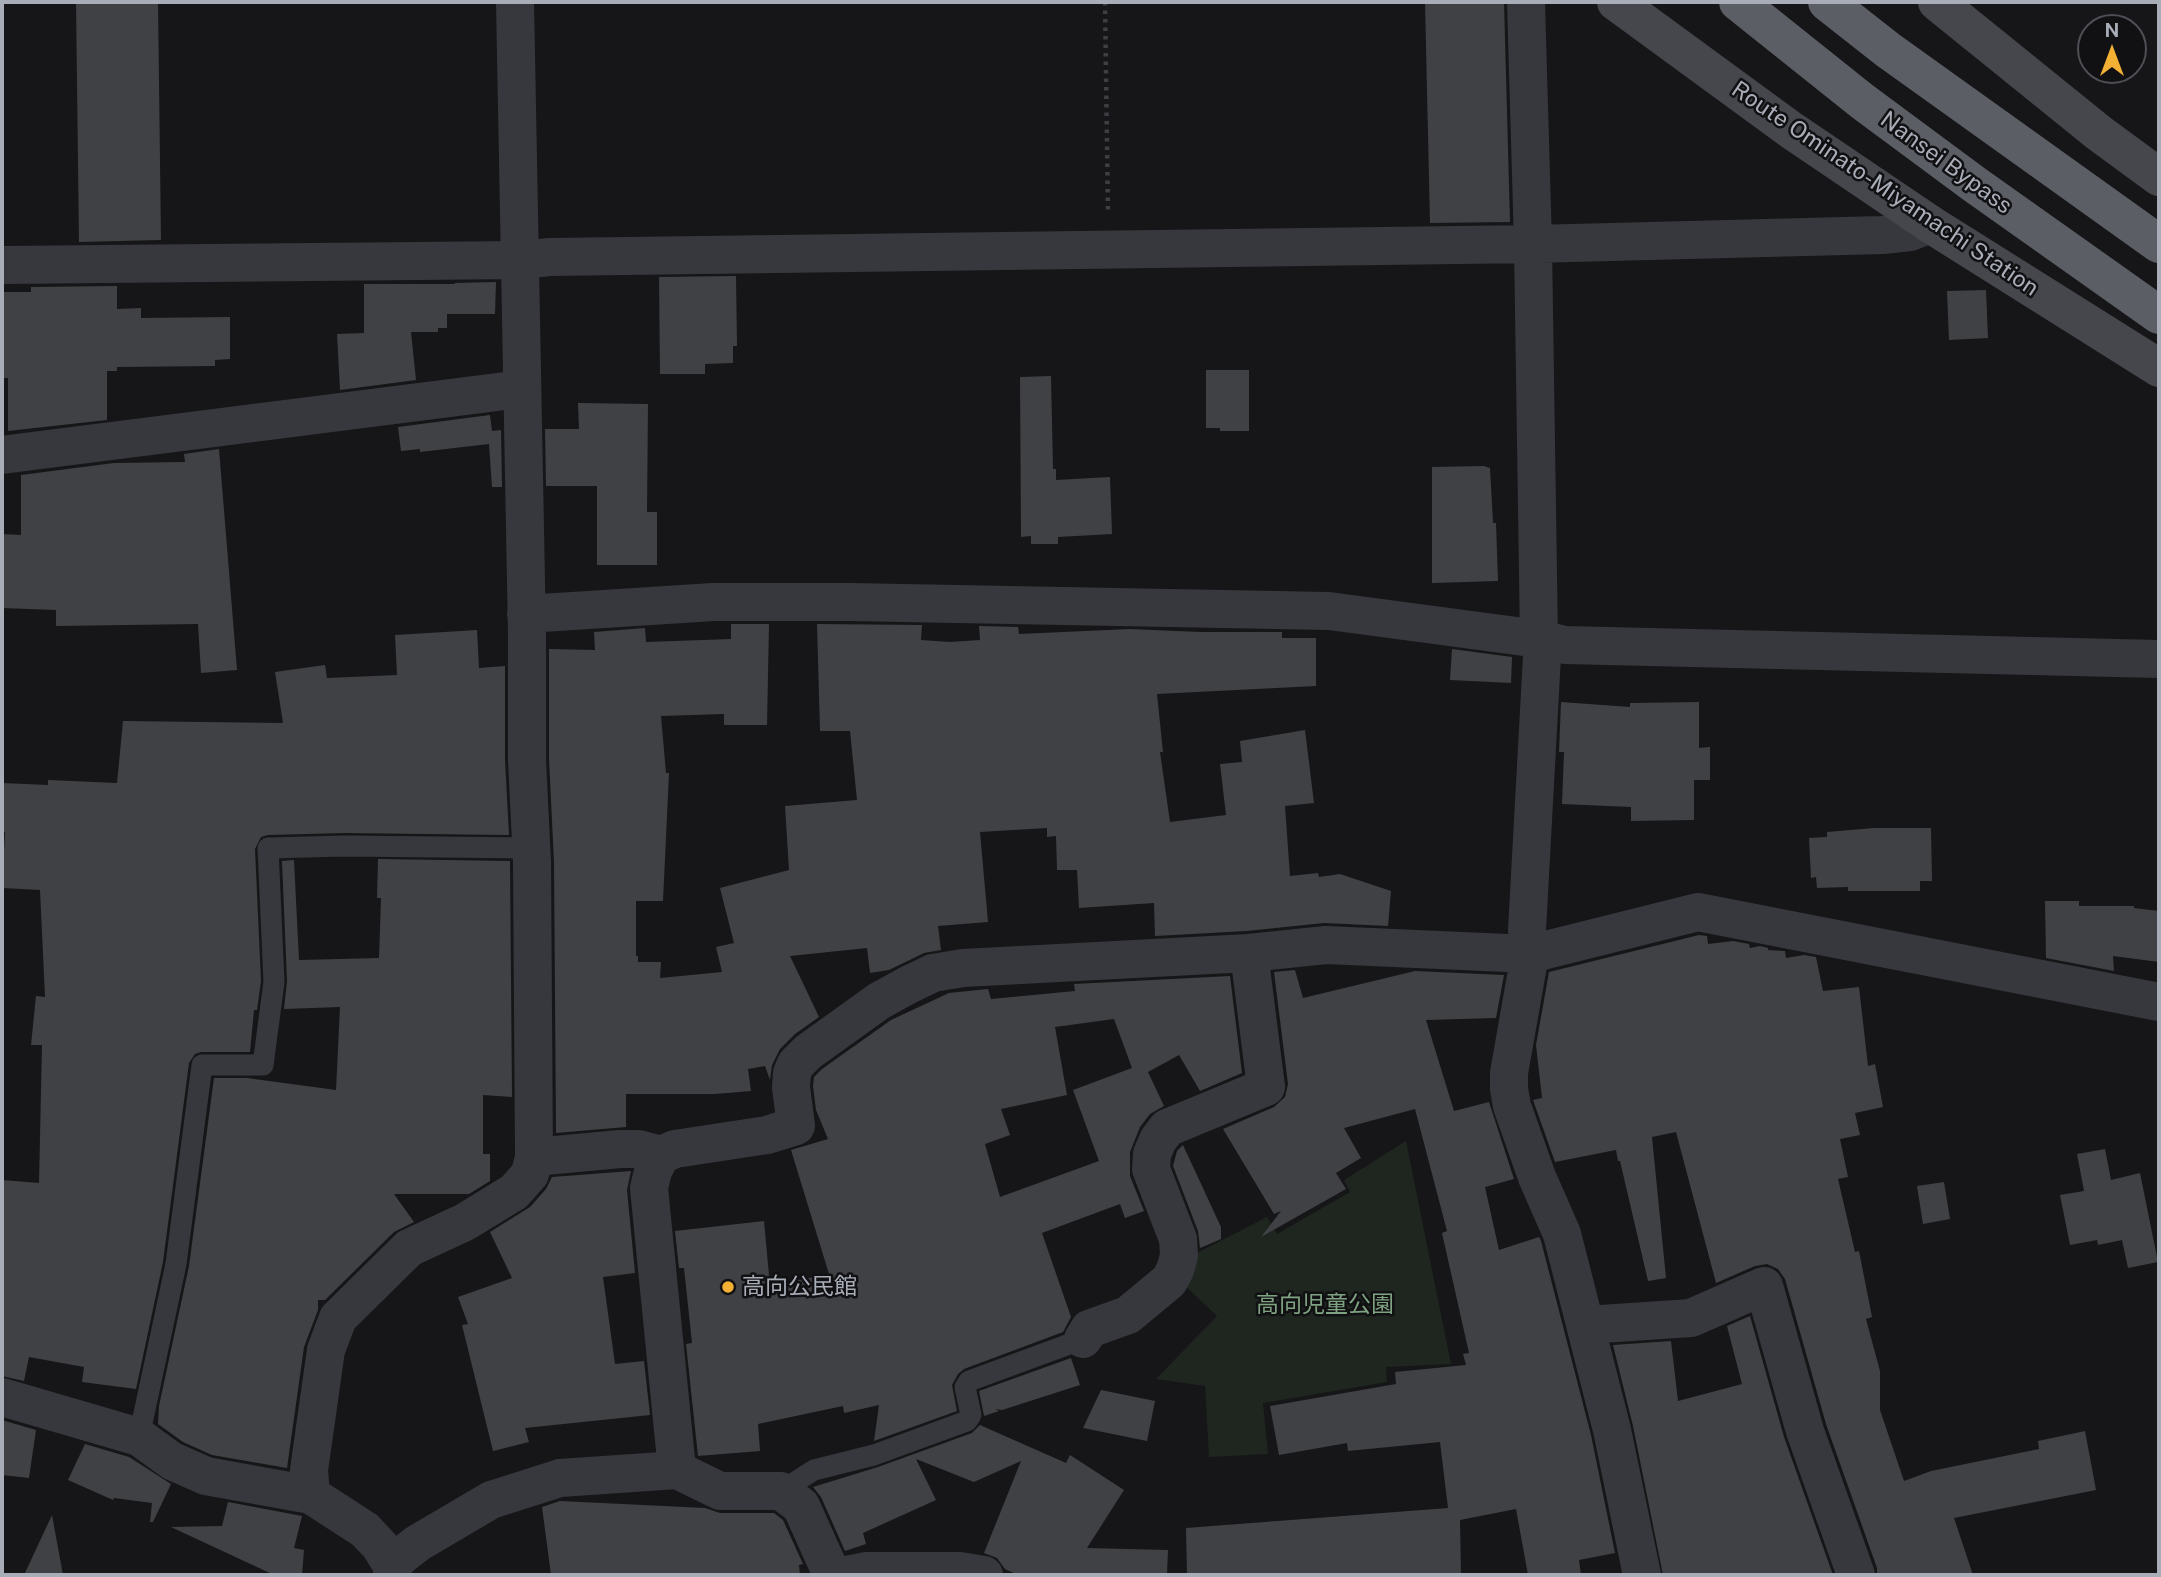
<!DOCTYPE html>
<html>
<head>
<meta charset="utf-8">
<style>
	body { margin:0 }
	#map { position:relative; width:2161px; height:1577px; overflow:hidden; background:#161618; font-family:"Public Sans",sans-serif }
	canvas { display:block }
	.frame { position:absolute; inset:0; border:4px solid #a8adb8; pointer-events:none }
	.north { position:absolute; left:2077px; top:14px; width:70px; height:70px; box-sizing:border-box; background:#111113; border:2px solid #4d4f55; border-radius:50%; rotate:0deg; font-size:19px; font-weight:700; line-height:28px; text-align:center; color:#a8adb8 }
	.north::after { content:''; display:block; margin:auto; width:24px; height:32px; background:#f2b134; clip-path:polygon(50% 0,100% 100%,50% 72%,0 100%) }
</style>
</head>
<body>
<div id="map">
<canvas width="2161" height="1577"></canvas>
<div class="frame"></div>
<div class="north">N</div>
</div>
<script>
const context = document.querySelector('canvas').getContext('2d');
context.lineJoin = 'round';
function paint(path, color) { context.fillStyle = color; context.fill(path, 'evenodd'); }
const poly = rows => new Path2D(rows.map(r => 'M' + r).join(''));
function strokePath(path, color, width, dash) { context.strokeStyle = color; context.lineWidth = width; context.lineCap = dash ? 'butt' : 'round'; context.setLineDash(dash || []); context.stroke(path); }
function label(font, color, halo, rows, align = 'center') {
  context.font = font + ' "Public Sans","Noto Sans JP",sans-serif'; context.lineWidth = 5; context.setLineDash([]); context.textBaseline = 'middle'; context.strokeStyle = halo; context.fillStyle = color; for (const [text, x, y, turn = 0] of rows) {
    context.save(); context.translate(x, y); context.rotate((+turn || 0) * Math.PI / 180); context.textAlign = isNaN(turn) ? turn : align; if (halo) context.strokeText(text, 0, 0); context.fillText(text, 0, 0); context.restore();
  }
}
paint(poly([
	[1406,1141,1451,1364,1386,1367,1387,1382,1263,1403,1268,1454,1209,1457,1205,1386,1156,1379,1217,1316,1181,1282,1193,1255,1267,1217,1277,1234,1350,1192,1344,1180]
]), '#1e261f');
paint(poly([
	[76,2,158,2,161,240,79,242],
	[1425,2,1504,2,1510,222,1430,223],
	[736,276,737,346,733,346,733,363,705,364,705,374,660,374,659,277],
	[496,282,495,314,447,314,447,328,438,328,438,332,411,332,416,380,340,390,337,334,364,333,364,284,455,284,455,283],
	[117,286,117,309,141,308,141,318,230,317,230,359,215,360,215,366,117,367,117,371,107,371,107,420,8,431,8,378,2,378,2,292,31,292,31,287],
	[1986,290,1988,338,1949,340,1947,291],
	[1206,370,1249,370,1249,431,1220,431,1220,428,1206,428],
	[1051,376,1053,469,1056,469,1056,480,1110,477,1112,534,1058,537,1058,544,1031,544,1031,536,1021,537,1020,377],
	[578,403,648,404,647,512,657,512,657,565,597,565,597,486,546,486,545,429,579,429],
	[490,415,492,431,501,430,502,487,492,487,489,444,420,452,420,449,401,451,398,427],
	[219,449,237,670,201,673,198,624,56,626,56,610,2,608,2,534,21,535,21,475,114,463,185,462,184,454],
	[1484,466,1490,468,1493,523,1496,523,1498,581,1432,583,1432,467],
	[731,624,769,624,767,725,724,725,724,714,661,716,666,773,669,773,663,901,636,901,636,956,638,956,638,962,661,962,660,978,722,972,716,947,734,943,720,888,789,870,785,806,857,800,850,731,820,731,817,624,922,625,921,640,950,642,980,640,979,626,1018,627,1019,634,1130,629,1200,632,1282,632,1282,638,1316,638,1316,686,1157,694,1163,752,1160,752,1170,822,1226,815,1220,764,1242,762,1240,741,1305,730,1314,803,1285,806,1290,876,1318,873,1319,877,1340,874,1391,891,1388,926,1324,923,1247,931,1155,936,1154,903,1079,908,1077,870,1057,870,1056,836,1047,837,1047,828,980,832,988,922,938,926,941,950,924,953,889,970,870,973,867,948,790,956,819,1017,795,1034,780,1049,772,1065,770,1080,765,1066,748,1069,751,1091,715,1094,626,1094,626,1127,556,1133,554,862,549,759,549,649,595,650,594,632,645,628,646,642,731,639],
	[477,630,479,668,505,666,505,760,509,835,345,833,268,835,261,837,255,849,261,981,257,1010,254,1010,250,1052,201,1052,195,1054,189,1063,163,1262,136,1389,82,1382,84,1367,29,1357,24,1381,2,1376,2,1180,39,1183,42,1045,31,1045,36,996,45,997,40,890,2,888,5,832,2,832,2,783,48,785,48,780,117,783,123,721,283,723,275,672,325,665,327,678,397,675,395,635],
	[1452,649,1512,657,1511,683,1450,680],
	[1561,702,1630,707,1630,703,1633,703,1699,702,1699,748,1710,747,1710,780,1694,780,1694,820,1631,821,1631,807,1562,804,1564,752,1559,752],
	[1874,828,1931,828,1932,881,1920,881,1920,891,1848,891,1848,887,1817,888,1816,877,1811,878,1809,838,1827,837,1827,832],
	[378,859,510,861,512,1097,483,1095,483,1154,490,1154,490,1181,469,1194,394,1194,414,1222,394,1232,325,1300,318,1300,318,1310,304,1347,287,1468,212,1455,183,1442,158,1424,159,1406,189,1266,214,1078,247,1078,336,1090,340,1007,284,1009,287,981,282,861,294,860,299,960,379,958,381,898,377,898],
	[2045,901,2079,901,2079,906,2134,906,2134,908,2159,911,2159,962,2113,956,2114,971,2046,958],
	[1699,935,1707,936,1708,944,1733,941,1749,944,1750,948,1760,946,1768,948,1768,950,1785,951,1786,958,1804,955,1816,957,1823,991,1859,987,1868,1066,1875,1064,1883,1107,1855,1113,1860,1135,1840,1139,1848,1177,1838,1179,1855,1252,1859,1251,1872,1317,1866,1319,1880,1371,1880,1410,1904,1481,1931,1471,2039,1449,2038,1441,2085,1431,2096,1490,1954,1518,1973,1575,1877,1575,1877,1568,1826,1424,1785,1279,1778,1269,1767,1264,1755,1266,1716,1283,1676,1132,1652,1137,1666,1278,1648,1281,1620,1161,1618,1161,1616,1150,1555,1162,1533,1100,1542,1098,1536,1045,1549,972],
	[1295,970,1303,998,1415,971,1504,975,1496,1018,1426,1020,1454,1111,1489,1102,1514,1179,1485,1187,1499,1250,1539,1237,1541,1241,1591,1435,1615,1553,1579,1560,1581,1575,1528,1575,1516,1509,1460,1520,1461,1575,1187,1575,1186,1528,1448,1508,1440,1442,1348,1451,1347,1443,1279,1455,1270,1406,1396,1384,1395,1372,1466,1365,1463,1354,1469,1353,1442,1233,1447,1231,1415,1109,1344,1128,1361,1158,1336,1173,1346,1189,1261,1237,1281,1211,1274,1214,1223,1129,1274,1107,1285,1097,1288,1084,1274,972],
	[1230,976,1242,1073,1200,1091,1179,1055,1148,1072,1164,1106,1150,1114,1140,1127,1130,1152,1130,1176,1144,1211,1125,1218,1120,1204,1042,1233,1071,1317,1063,1332,964,1369,958,1374,952,1385,957,1411,874,1441,879,1405,844,1413,843,1406,758,1424,760,1451,698,1456,686,1344,692,1343,684,1268,679,1268,675,1231,764,1221,770,1286,829,1274,791,1150,828,1139,816,1110,813,1086,814,1077,822,1069,891,1020,949,993,988,989,991,999,1075,991,1074,984],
	[1114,1019,1132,1068,1073,1090,1099,1161,1000,1197,985,1144,1010,1135,1001,1109,1067,1095,1055,1027],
	[1183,1145,1221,1227,1221,1239,1200,1248,1198,1231,1173,1166,1177,1151],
	[2105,1149,2111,1180,2140,1173,2158,1262,2128,1268,2122,1240,2098,1245,2097,1240,2070,1245,2060,1195,2084,1191,2077,1154],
	[631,1171,627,1190,635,1273,603,1277,615,1364,644,1361,650,1415,525,1428,529,1442,493,1451,462,1325,468,1324,458,1297,512,1278,490,1232,530,1207,546,1189,552,1177],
	[1944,1182,1950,1219,1923,1224,1917,1186],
	[1750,1316,1784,1437,1833,1575,1663,1575,1633,1426,1613,1345,1671,1341,1678,1401,1742,1384,1727,1326],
	[1071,1358,1080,1385,1002,1410,995,1409,999,1411,984,1416,979,1391],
	[1101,1390,1155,1401,1147,1441,1083,1428],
	[2,1420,36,1430,29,1478,2,1475,4,1422],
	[980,1425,1066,1463,1070,1455,1124,1490,1087,1548,1168,1550,1167,1575,1018,1575,1005,1569,997,1558,984,1553,1021,1461,974,1482,916,1459,936,1500,863,1533,866,1544,845,1551,821,1497,813,1487,878,1467,972,1433],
	[85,1444,129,1457,171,1484,153,1522,150,1522,152,1503,114,1498,113,1500,68,1480],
	[560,1501,705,1508,720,1513,774,1513,783,1520,803,1564,799,1565,800,1575,551,1575,542,1507],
	[228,1502,302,1516,294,1548,304,1550,302,1575,274,1575,171,1527,222,1526],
	[52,1515,63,1575,24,1575]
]), '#404145');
strokePath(poly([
	[1105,2,1108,214]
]), '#3d3f44', 4.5, [3.5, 5]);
strokePath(poly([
	[139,1437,176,1264,202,1065,263,1065,274,982,268,848,345,846,530,848],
	[781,1491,814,1470,874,1455,967,1421,971,1415,965,1387,969,1381,1083,1339]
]), '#37383d', 21);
strokePath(poly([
	[1526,2,1533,244,1539,639,1542,656,1527,930,1530,954,1509,1073,1509,1089,1512,1106,1537,1177,1562,1234,1612,1430,1642,1575],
	[2,265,520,260,550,257,1533,244,1883,235,1910,232,1930,224],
	[2,455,521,389],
	[526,614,713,602,851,602,1329,611,1539,639,1565,645,2159,659],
	[661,1155,653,1171,649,1188,677,1470,720,1491,781,1491,801,1506,832,1575],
	[534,1157,620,1149,638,1149,661,1155,675,1149,767,1135,796,1126,791,1087,792,1073,796,1064,808,1052,879,1001,908,985,933,973,963,968,1249,953,1326,945,1530,954,1698,912,2159,1002],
	[1586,1325,1691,1318,1764,1286,1805,1431,1856,1575],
	[1083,1339,1089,1329,1128,1315,1169,1281,1175,1270,1179,1256,1178,1239,1151,1169,1152,1154,1158,1140,1167,1128,1266,1087,1249,953],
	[2,1397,139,1437,172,1461,206,1476,311,1495,365,1530,380,1546,391,1564,393,1575],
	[311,1495,309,1470,326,1350,338,1318,409,1248,465,1222,514,1192,530,1174,534,1157,532,862,527,760,527,634,515,2],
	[391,1564,418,1543,491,1500,560,1478,677,1470],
	[847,1575,867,1571,960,1571,984,1575]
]), '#37383d', 38);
strokePath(poly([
	[1616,2,1791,130,1930,224,2159,368],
	[1937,2,2099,133,2159,177]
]), '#45474d', 38);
strokePath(poly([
	[1738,2,1862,101,1974,184,2159,315],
	[1827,2,1888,50,2159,244]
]), '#5b5e65', 38);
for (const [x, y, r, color] of [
	[728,1287,7,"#f2b134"]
]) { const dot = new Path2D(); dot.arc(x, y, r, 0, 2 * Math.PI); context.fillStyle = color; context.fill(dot); strokePath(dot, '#111113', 2.5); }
label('23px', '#a8adb8', '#111113', [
	["Nansei Bypass",1946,163,36],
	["Route Ominato-Miyamachi Station",1885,189,34]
]);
label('23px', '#a8adb8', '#111113', [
	["高向公民館",742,1287]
], 'left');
label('23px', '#7fa381', '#111113', [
	["高向児童公園",1325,1305]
]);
</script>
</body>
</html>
